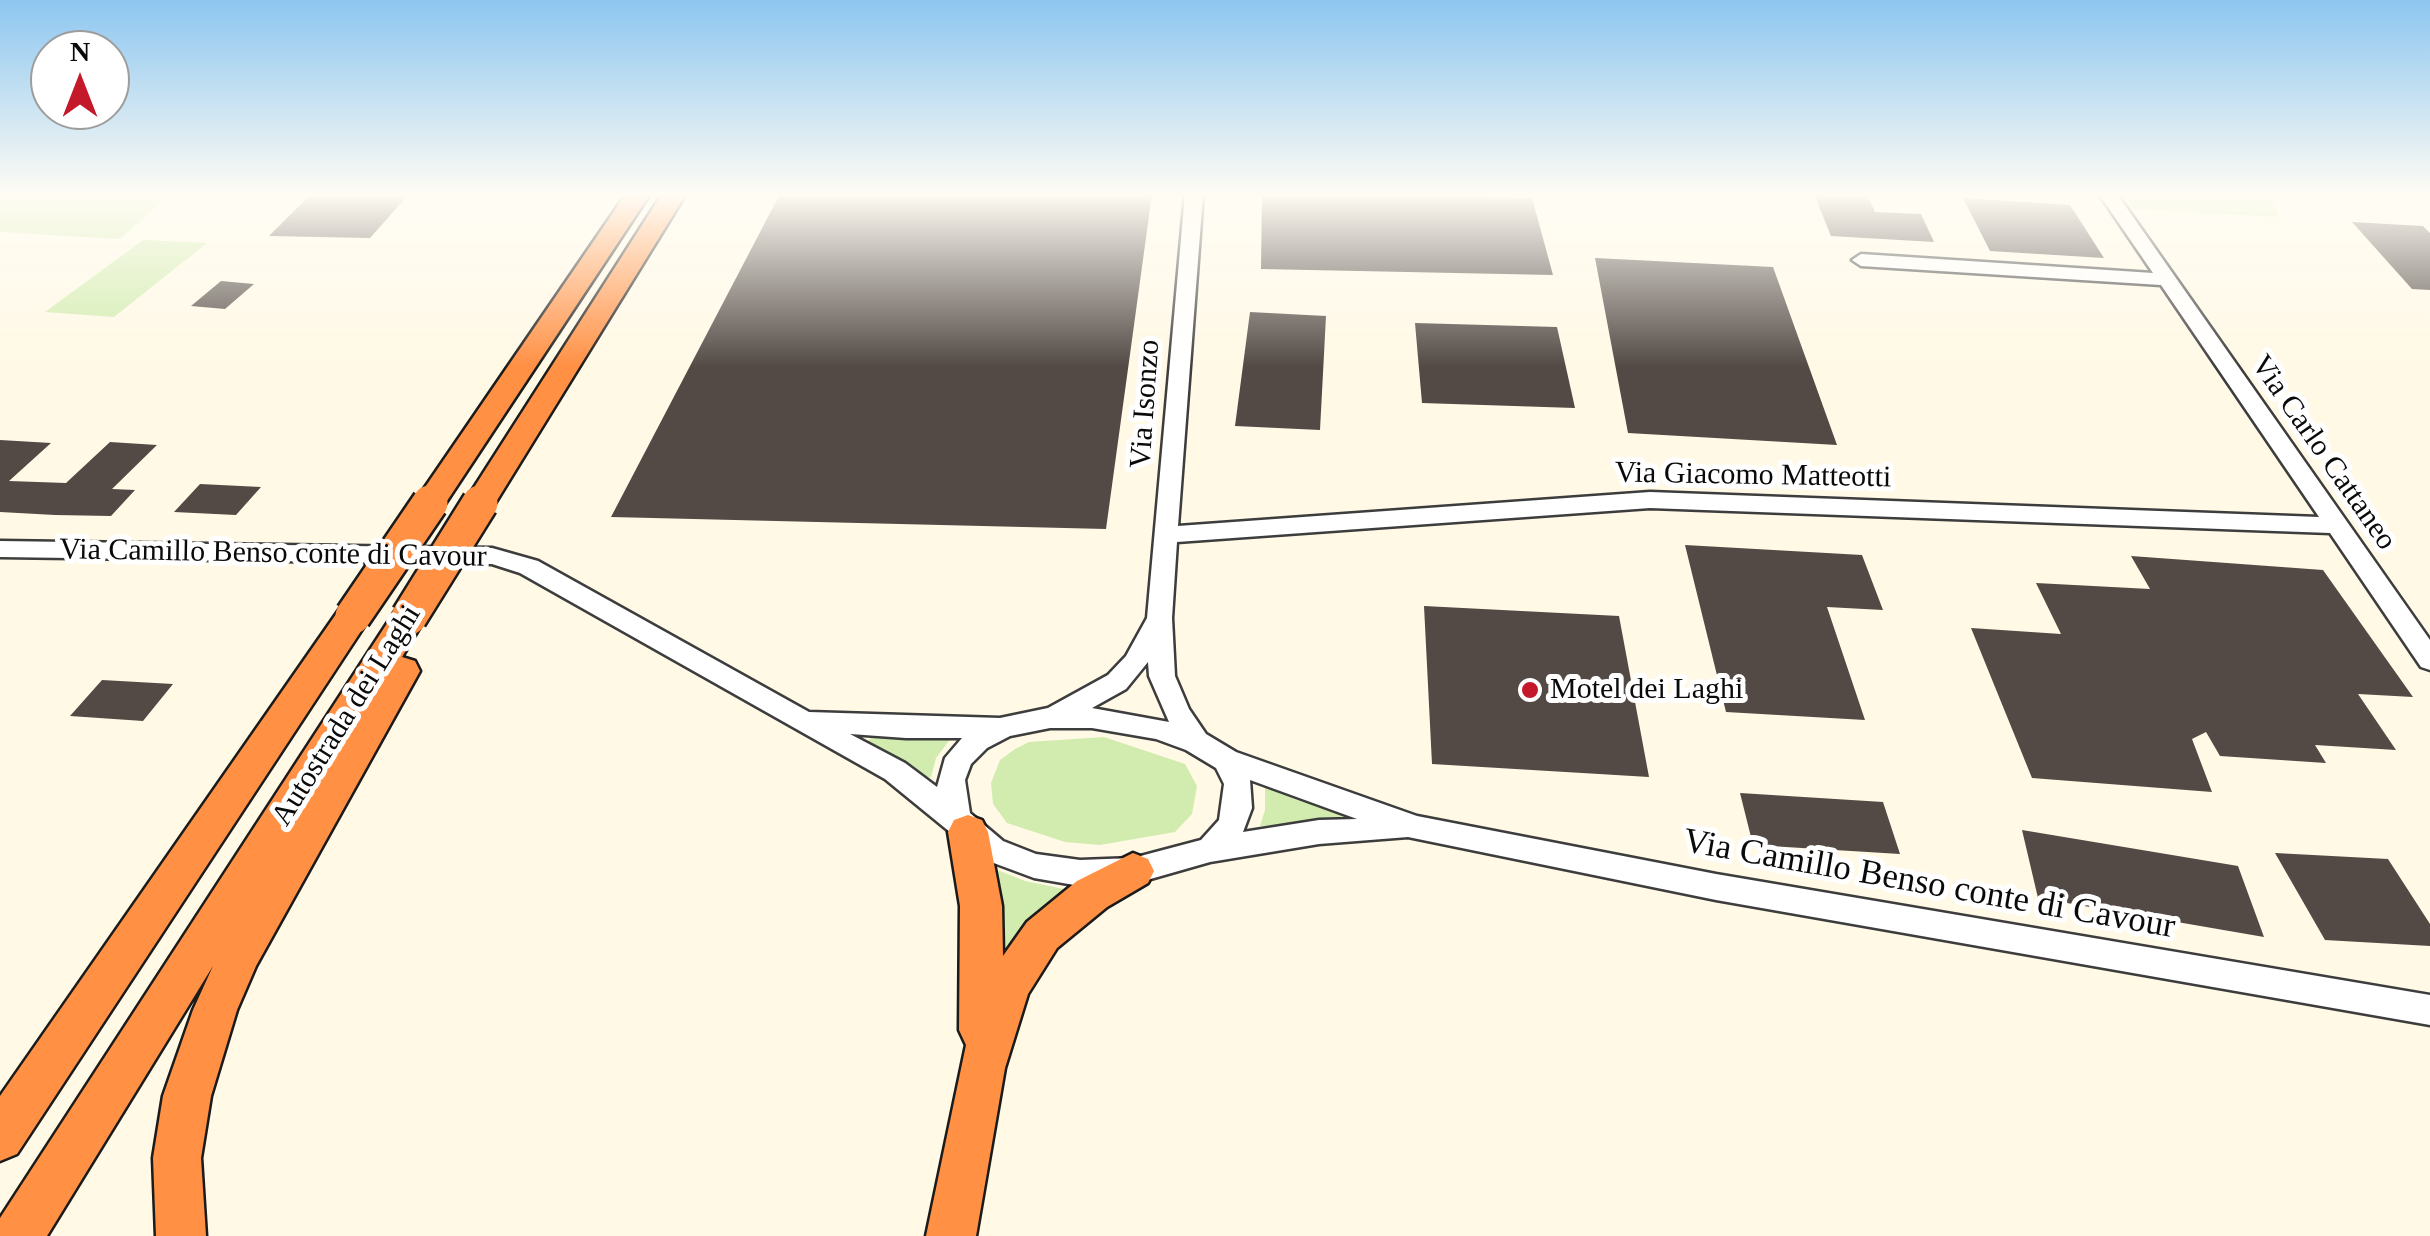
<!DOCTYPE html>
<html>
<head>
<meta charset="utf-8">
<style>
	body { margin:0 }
	#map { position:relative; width:2430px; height:1236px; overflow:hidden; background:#fff9e6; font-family:"Times New Roman",serif }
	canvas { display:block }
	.north { position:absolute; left:30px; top:30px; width:100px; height:100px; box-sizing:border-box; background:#fff; border:2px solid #9d9d9d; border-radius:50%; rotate:0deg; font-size:28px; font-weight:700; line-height:40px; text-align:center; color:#0a0a0a }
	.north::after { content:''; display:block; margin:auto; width:35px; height:45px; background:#c3192a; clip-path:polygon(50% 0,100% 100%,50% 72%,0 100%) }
</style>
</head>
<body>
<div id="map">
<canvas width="2430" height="1236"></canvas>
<div class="north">N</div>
</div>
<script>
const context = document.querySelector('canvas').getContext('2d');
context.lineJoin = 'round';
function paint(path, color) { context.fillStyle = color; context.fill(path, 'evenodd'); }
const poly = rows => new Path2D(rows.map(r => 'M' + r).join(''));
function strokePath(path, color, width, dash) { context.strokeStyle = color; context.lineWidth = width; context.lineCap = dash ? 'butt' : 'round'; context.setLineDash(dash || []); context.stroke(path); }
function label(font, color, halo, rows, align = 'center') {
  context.font = font + ' "Times New Roman",serif'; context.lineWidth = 10; context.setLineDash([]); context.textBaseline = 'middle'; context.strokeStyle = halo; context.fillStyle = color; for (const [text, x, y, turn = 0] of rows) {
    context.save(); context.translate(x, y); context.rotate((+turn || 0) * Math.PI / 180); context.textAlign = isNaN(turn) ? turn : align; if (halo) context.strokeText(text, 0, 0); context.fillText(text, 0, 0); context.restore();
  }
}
paint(poly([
	[0,194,170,194,120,239,0,232],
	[2123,194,2268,194,2280,217,2133,209],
	[143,240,207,243,114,317,45,312],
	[952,737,936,758,931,777,926,778,868,741,871,738],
	[1104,737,1185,764,1197,786,1192,814,1175,832,1100,845,1065,842,1007,823,993,804,991,783,1000,760,1015,749,1029,742],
	[1265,786,1297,800,1342,813,1346,819,1260,826,1265,810],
	[995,869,1025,881,1069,890,1012,952,1000,950,992,872]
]), '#d1ecae');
paint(poly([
	[311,194,409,194,370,238,269,236],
	[780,194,1152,194,1106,529,611,517],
	[1262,194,1532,198,1553,275,1261,269],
	[1814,194,1867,194,1875,212,1921,214,1934,242,1831,236],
	[1963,198,2070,205,2104,258,1990,251],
	[2352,222,2423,226,2430,233,2430,290,2412,289],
	[1595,258,1773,267,1837,445,1628,433],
	[221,281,254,284,225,309,191,306],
	[1250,312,1326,316,1320,430,1235,426],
	[1415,323,1557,327,1575,408,1422,403],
	[0,440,51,443,9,481,66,483,110,442,157,445,112,489,135,490,111,516,55,515,0,512],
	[200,484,261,487,236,515,174,512],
	[1685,545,1862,555,1883,610,1827,607,1865,720,1726,712],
	[2131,556,2323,570,2413,697,2358,694,2396,750,2315,745,2326,763,2220,756,2206,732,2192,739,2212,792,2032,778,1971,628,2061,634,2036,583,2150,589],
	[1424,606,1619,616,1649,777,1432,764],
	[102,680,173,684,143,721,70,716],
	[1740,793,1883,802,1900,854,1753,845],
	[2022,830,2238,866,2264,937,2038,898],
	[2275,853,2388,859,2430,924,2430,946,2325,940]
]), '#534a45');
const minor = poly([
	[1185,194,1203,194,1178,526,1650,492,2319,517,2161,285,1861,266,1852,260,1861,254,2153,273,2099,194,2117,194,2430,640,2430,670,2421,667,2330,533,1650,508,1177,542,1172,618,1175,676,1189,709,1206,734,1236,752,1417,816,1716,874,2430,995,2430,1025,1716,900,1408,837,1319,844,1210,862,1133,884,1080,886,1034,878,983,859,885,779,520,573,492,564,0,557,0,541,492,548,538,561,809,712,1000,718,1048,708,1108,675,1126,656,1147,618,1185,194],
	[1148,662,1149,676,1169,722,1092,708,1126,689,1148,662],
	[1050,728,1092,728,1156,739,1186,750,1216,768,1224,784,1219,820,1201,840,1133,858,1080,860,1036,854,1003,841,970,813,965,780,971,764,987,748,1010,736,1050,728],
	[850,734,906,738,962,738,945,758,937,787,905,763,850,734],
	[1250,780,1357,819,1319,820,1243,832,1252,808,1250,780]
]);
const highway = poly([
	[626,194,650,194,441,510,430,514,419,510,414,503,419,496,626,194],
	[662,194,686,194,491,510,480,514,469,510,464,503,662,194],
	[353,603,365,607,370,616,365,625,17,1154,0,1161,0,1096,341,607,353,603],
	[409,604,421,608,426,617,402,657,415,661,420,671,256,966,237,1010,211,1096,201,1158,206,1236,156,1236,153,1158,163,1096,193,1010,213,966,47,1236,0,1236,0,1218,397,608,409,604],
	[968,815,982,820,988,832,1002,906,1003,956,1027,922,1077,881,1133,853,1148,859,1154,871,1148,883,1107,907,1057,948,1028,994,1005,1068,976,1236,926,1236,966,1045,959,1030,960,906,948,832,954,820,968,815]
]);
strokePath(minor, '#3d3d3d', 5);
strokePath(highway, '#1b1b1b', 5);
paint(minor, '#fff');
paint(highway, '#ff9044');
const highwayBridge = poly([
	[353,616,430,503],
	[409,617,480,503]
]);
strokePath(highwayBridge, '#1b1b1b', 40, []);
strokePath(highwayBridge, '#ff9044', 35);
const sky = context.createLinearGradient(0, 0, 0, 367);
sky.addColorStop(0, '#8dc6f0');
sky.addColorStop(0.53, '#fffcf4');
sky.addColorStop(1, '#fffcf400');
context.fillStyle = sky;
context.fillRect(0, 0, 2430, 367);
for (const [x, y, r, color] of [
	[1530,690,10,"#c3192a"]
]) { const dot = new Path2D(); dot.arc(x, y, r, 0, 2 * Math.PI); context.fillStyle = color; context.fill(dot); strokePath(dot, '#fff', 4); }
label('30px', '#0a0a0a', '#fff', [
	["Via Isonzo",1146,404,-86],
	["Via Carlo Cattaneo",2323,453,55],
	["Via Giacomo Matteotti",1753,476,1],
	["Via Camillo Benso conte di Cavour",273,554,1],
	["Autostrada dei Laghi",347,716,-58]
]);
label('30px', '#0a0a0a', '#fff', [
	["Motel dei Laghi",1550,690]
], 'left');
label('35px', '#0a0a0a', '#fff', [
	["Via Camillo Benso conte di Cavour",1929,885,10]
]);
</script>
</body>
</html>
